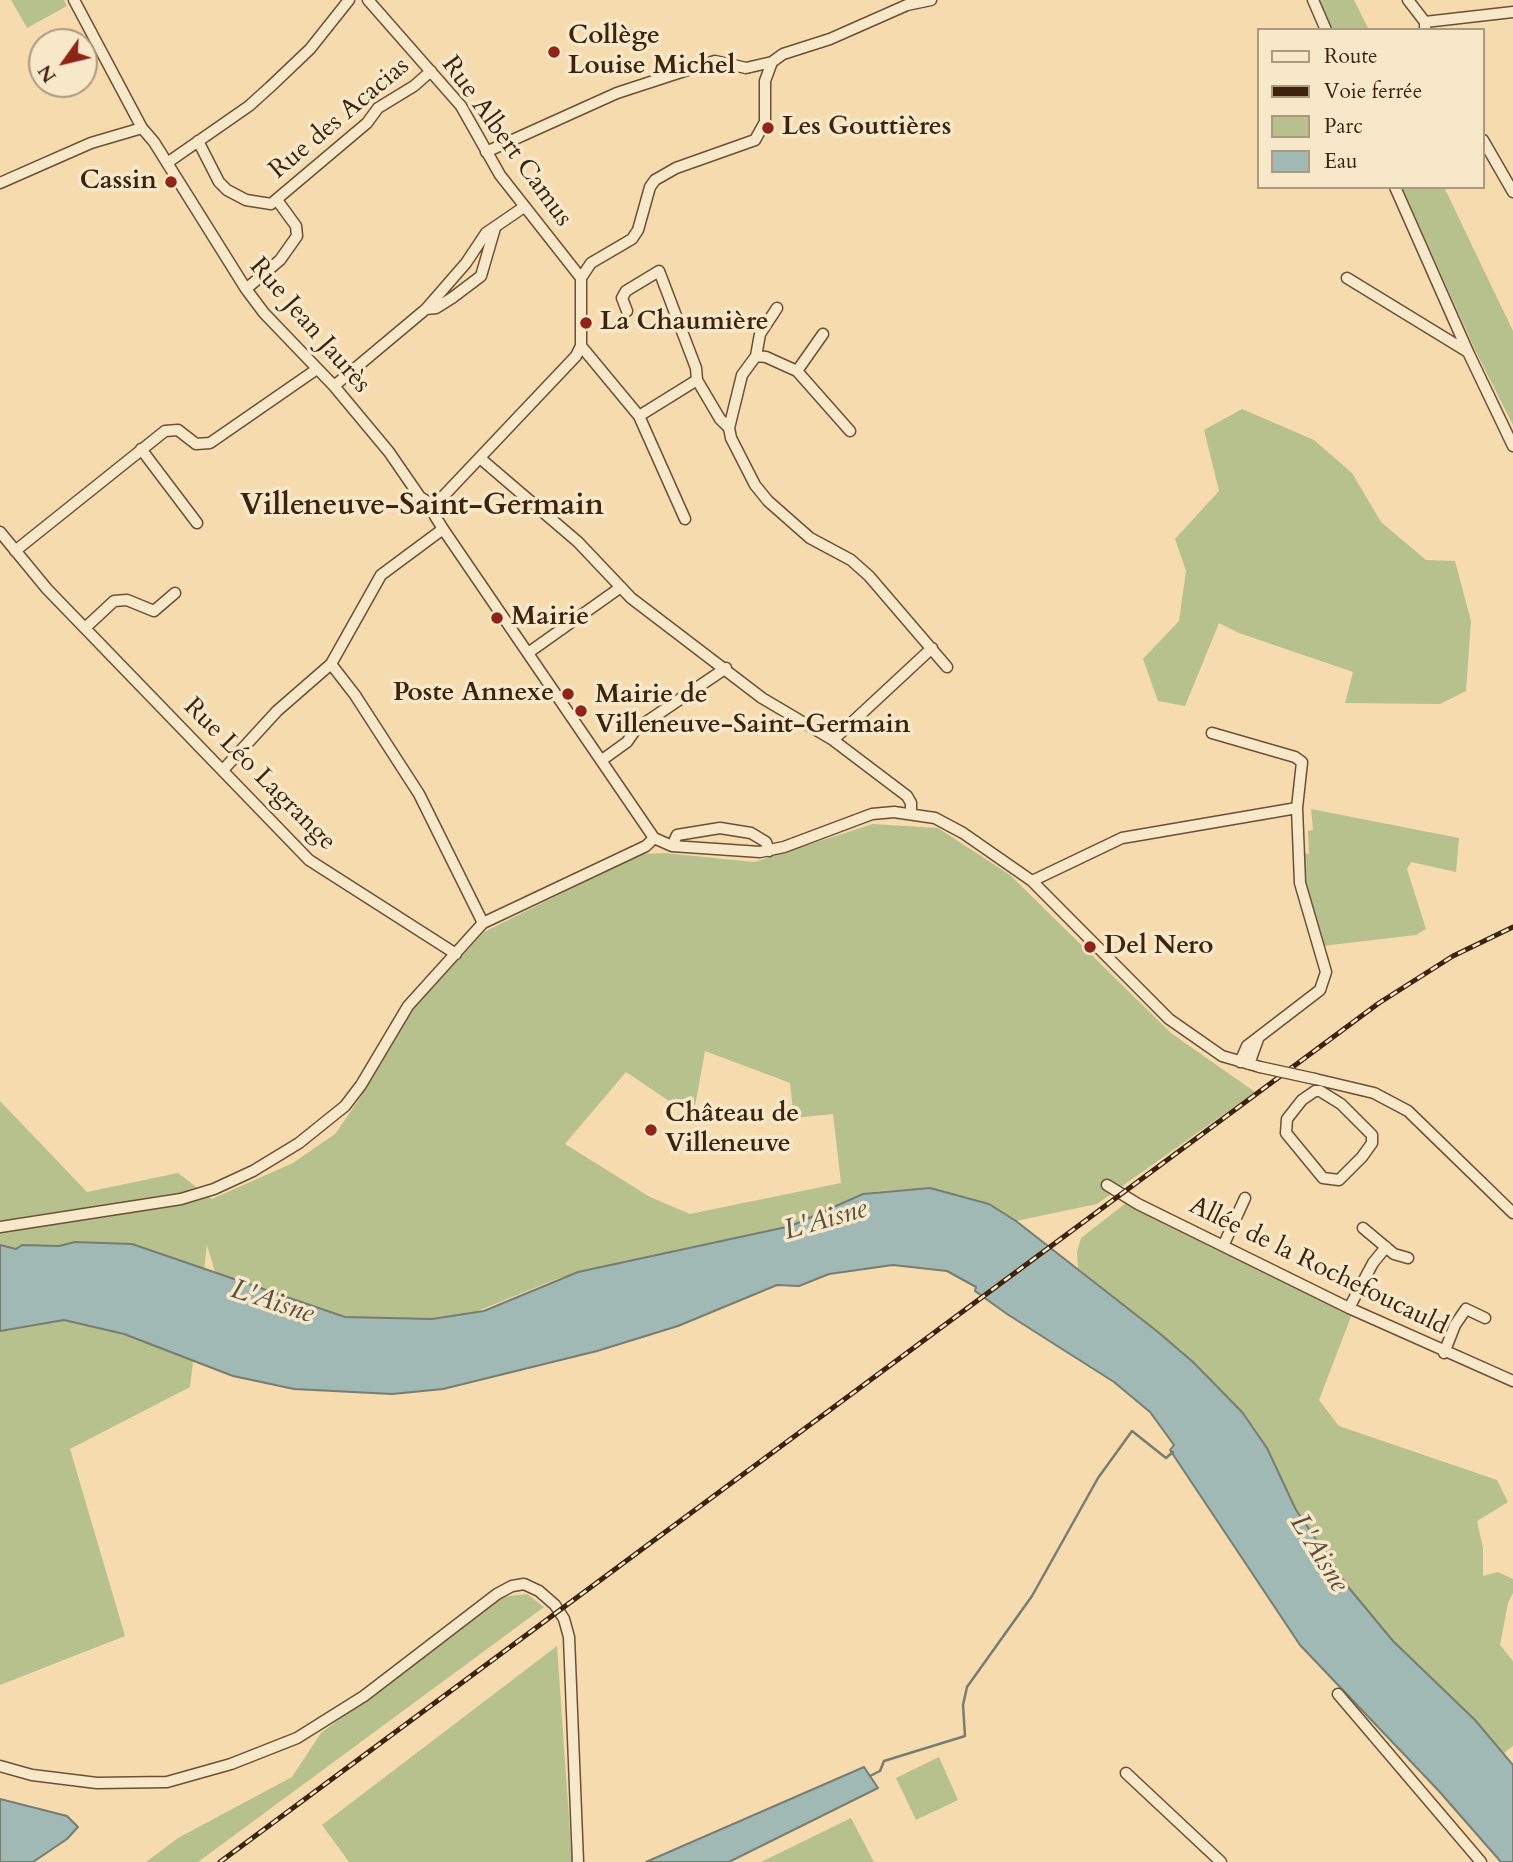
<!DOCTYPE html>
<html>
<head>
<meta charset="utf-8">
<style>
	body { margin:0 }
	#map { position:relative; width:1513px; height:1862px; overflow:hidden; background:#f5dbae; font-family:Cardo,serif }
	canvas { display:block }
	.legend { position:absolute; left:1257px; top:28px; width:228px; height:161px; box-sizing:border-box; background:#f8e8ca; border:2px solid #ad997e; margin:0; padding:9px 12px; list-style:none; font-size:21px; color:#3d220d }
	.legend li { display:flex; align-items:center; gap:14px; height:35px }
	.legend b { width:35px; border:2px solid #ad997e }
	.north { position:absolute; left:28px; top:28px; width:70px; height:70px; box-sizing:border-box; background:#f8e8ca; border:2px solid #ad997e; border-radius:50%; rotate:236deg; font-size:19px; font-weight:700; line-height:28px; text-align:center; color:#3d220d }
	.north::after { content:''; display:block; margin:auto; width:24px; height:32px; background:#8f2418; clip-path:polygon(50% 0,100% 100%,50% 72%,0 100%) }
</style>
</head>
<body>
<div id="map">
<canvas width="1513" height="1862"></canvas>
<ul class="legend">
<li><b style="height:9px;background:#f8e8ca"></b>Route</li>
<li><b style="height:9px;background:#3d220d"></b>Voie ferrée</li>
<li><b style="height:19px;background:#b7c18e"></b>Parc</li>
<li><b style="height:19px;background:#a0b9b5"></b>Eau</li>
</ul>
<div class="north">N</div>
</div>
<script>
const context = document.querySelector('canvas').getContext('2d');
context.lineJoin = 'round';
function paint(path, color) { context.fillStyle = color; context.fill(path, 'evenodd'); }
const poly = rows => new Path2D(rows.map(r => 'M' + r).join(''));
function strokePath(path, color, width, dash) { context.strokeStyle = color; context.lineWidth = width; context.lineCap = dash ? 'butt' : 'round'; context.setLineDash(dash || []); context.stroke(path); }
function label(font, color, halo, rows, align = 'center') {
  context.font = font + ' Cardo,serif'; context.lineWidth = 7; context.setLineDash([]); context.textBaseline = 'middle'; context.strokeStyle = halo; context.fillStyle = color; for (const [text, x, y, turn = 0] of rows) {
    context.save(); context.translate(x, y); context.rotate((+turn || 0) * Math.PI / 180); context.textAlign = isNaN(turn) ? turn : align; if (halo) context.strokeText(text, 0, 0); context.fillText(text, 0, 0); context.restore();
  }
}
paint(poly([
	[11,0,64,0,67,6,27,28],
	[1319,0,1354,0,1369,30,1332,30],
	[1402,187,1444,187,1513,331,1513,425,1476,352],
	[1242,409,1314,440,1352,473,1381,522,1426,560,1455,561,1471,621,1466,691,1440,704,1345,703,1353,672,1239,633,1219,623,1185,706,1158,701,1143,659,1179,621,1186,571,1175,539,1219,491,1204,430],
	[1311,809,1459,838,1456,872,1411,862,1407,869,1426,929,1416,935,1322,946,1306,908,1301,853,1309,854,1308,831,1313,830],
	[873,824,938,828,1010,875,1171,1033,1255,1092,1097,1204,1016,1221,988,1206,930,1188,881,1191,863,1194,791,1226,559,1278,468,1315,420,1319,345,1317,215,1272,207,1245,190,1387,70,1449,125,1636,0,1685,0,1101,87,1192,178,1173,212,1199,293,1163,335,1134,360,1098,407,1015,484,932,641,854,665,853,754,862],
	[705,1051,790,1083,794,1118,833,1114,841,1183,690,1214,650,1197,565,1144,626,1072,693,1117],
	[1126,1203,1352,1314,1319,1400,1339,1426,1497,1480,1508,1502,1477,1521,1483,1548,1483,1576,1498,1572,1513,1579,1513,1593,1508,1603,1500,1645,1513,1661,1513,1746,1504,1753,1475,1720,1393,1641,1349,1588,1296,1510,1267,1448,1242,1412,1193,1362,1078,1268,1077,1252,1081,1238],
	[527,1594,544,1607,198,1862,146,1862,178,1838,292,1777,321,1733,502,1597],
	[557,1646,572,1862,349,1862,322,1825],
	[939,1757,958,1800,916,1820,896,1778],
	[851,1818,874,1862,761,1862]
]), '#b7c18e');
const water = poly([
	[930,1188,989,1204,1016,1221,1158,1332,1193,1362,1242,1412,1267,1448,1296,1510,1349,1588,1393,1641,1475,1720,1513,1765,1513,1862,1501,1862,1438,1790,1300,1645,1170,1450,1174,1445,1150,1412,1114,1382,1007,1314,975,1291,976,1287,947,1271,893,1265,829,1274,799,1286,777,1285,678,1326,597,1351,443,1389,392,1394,294,1389,233,1376,124,1334,64,1320,0,1331,0,1245,16,1249,22,1245,59,1246,75,1242,132,1244,345,1317,432,1319,484,1311,578,1272,791,1226,863,1194,930,1188],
	[864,1767,878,1788,729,1862,646,1862,864,1767],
	[0,1799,67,1816,78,1827,67,1839,33,1862,0,1862,0,1799]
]);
paint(water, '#a0b9b5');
strokePath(water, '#787d72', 2);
strokePath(poly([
	[870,1776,880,1771,884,1761,965,1736,963,1705,967,1687,1032,1596,1098,1478,1132,1431,1166,1458,1173,1452]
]), '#787d72', 2.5);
const street = poly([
	[74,0,142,128,154,142,246,289,264,313,334,386,389,452,420,497,434,506],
	[368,0,461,106,500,175,581,278],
	[1313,0,1326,30],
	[1408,0,1425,22,1425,30],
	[1425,22,1513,12],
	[1483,140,1513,192],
	[198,141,219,182,227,190,246,200,271,204,367,123,378,108,414,86,431,71],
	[486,152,617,93,715,61,746,68,772,62],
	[167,163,249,106,270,87,310,49,349,0],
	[0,183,91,143,142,128],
	[1395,187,1468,352],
	[1347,278,1468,352,1513,446],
	[246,289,280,260,297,236,296,226,277,200],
	[777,308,760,334,756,356,742,375,729,428,731,438,755,485,768,501,810,538,851,560,869,576,947,667],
	[426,309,436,308,452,298,481,276,495,228],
	[627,311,622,298,626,291,659,271,696,368,697,380,639,416],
	[823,334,797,371,850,431],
	[581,346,639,416,685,519],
	[756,356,766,357,797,371],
	[697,380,720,419,729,428],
	[334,386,426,309,466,263,486,233,524,207],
	[141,449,197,523],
	[481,459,578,542,631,598,762,698,833,740,907,796,911,803,911,814],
	[434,506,435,516,443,529,654,838,672,846,760,852,784,847,872,814,894,812,935,818,963,833,1032,881,1169,1019,1222,1056,1260,1067],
	[434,506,576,356,581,346,581,278,591,263,632,239,638,230,650,187,655,180,676,168,755,140,765,122,765,81,772,62,783,54,830,39,907,5,931,0],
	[0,532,47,589,309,860,456,954],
	[15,551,165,431,178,430,196,444,210,443,317,369],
	[85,628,114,601,127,600,154,611,175,593],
	[528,653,621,587],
	[331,664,355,695,419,794,483,923],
	[1212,733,1295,757,1302,762,1297,808,1300,883,1326,972,1320,990,1247,1046,1240,1062],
	[833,740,932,648],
	[602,760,627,742,636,729,726,668],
	[223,770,277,711,331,664,381,575,443,529],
	[672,846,677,835,720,828,751,833,766,842,769,851],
	[1032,881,1122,838,1297,808],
	[1249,1064,1258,1039],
	[1315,1079,1374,1093,1408,1111,1513,1213],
	[1315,1091,1320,1091,1341,1104,1372,1135,1372,1143,1362,1157,1339,1180,1323,1178,1286,1133,1287,1119,1302,1100,1315,1091],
	[1107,1185,1138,1204,1349,1308,1513,1381],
	[0,1227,181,1199,214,1189,253,1171,299,1143,345,1106,361,1085,408,1006,483,923,646,846,654,838],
	[1363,1228,1394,1254,1408,1258],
	[1224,1244,1245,1198],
	[1349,1308,1373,1263,1386,1247],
	[1444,1353,1455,1325,1466,1309,1485,1318],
	[1338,1694,1481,1862],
	[0,1766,32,1775,97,1783,167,1782,231,1764,297,1738,364,1696,497,1594,512,1586,524,1584,539,1591,555,1605,564,1619,569,1637,578,1862],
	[1126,1773,1221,1862]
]);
strokePath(street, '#6b5035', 13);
strokePath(street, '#f8e8ca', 10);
const rail = poly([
	[220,1862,1379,1003,1453,956,1513,927]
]);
strokePath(rail, '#3d220d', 5);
strokePath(rail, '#f8e8ca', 2.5, [8]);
const streetBridge = poly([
	[1260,1067,1315,1079]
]);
strokePath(streetBridge, '#6b5035', 13, []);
strokePath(streetBridge, '#f8e8ca', 10);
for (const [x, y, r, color] of [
	[554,52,7,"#8f2418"],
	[768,128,7,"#8f2418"],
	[171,182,7,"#8f2418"],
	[586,323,7,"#8f2418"],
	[497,618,7,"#8f2418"],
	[568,694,7,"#8f2418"],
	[581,711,7,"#8f2418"],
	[1090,947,7,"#8f2418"],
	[651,1130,7,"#8f2418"]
]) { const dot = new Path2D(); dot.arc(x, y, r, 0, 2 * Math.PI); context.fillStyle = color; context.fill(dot); strokePath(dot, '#f8e8ca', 2.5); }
label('bold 26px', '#3d220d', '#f8e8ca', [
	["Collège",568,37],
	["Louise Michel",568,67],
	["Les Gouttières",782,128],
	["Cassin",157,182,"right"],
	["La Chaumière",600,323],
	["Mairie",511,618],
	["Poste Annexe",554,694,"right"],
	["Mairie de",595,696],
	["Villeneuve-Saint-Germain",595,726],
	["Del Nero",1104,947],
	["Château de",665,1115],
	["Villeneuve",665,1145]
], 'left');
label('26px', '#3d220d', '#f8e8ca', [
	["Rue des Acacias",340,119,-40],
	["Rue Albert Camus",506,142,54],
	["Rue Jean Jaurès",309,326,49],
	["Rue Léo Lagrange",259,775,45],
	["Allée de la Rochefoucauld",1318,1267,26]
]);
label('italic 28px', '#5b4f3f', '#f8e8ca', [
	["L'Aisne",826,1221,-16],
	["L'Aisne",272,1303,18],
	["L'Aisne",1318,1554,58]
]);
label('bold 30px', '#3d220d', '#f8e8ca', [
	["Villeneuve-Saint-Germain",422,507]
]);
</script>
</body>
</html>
